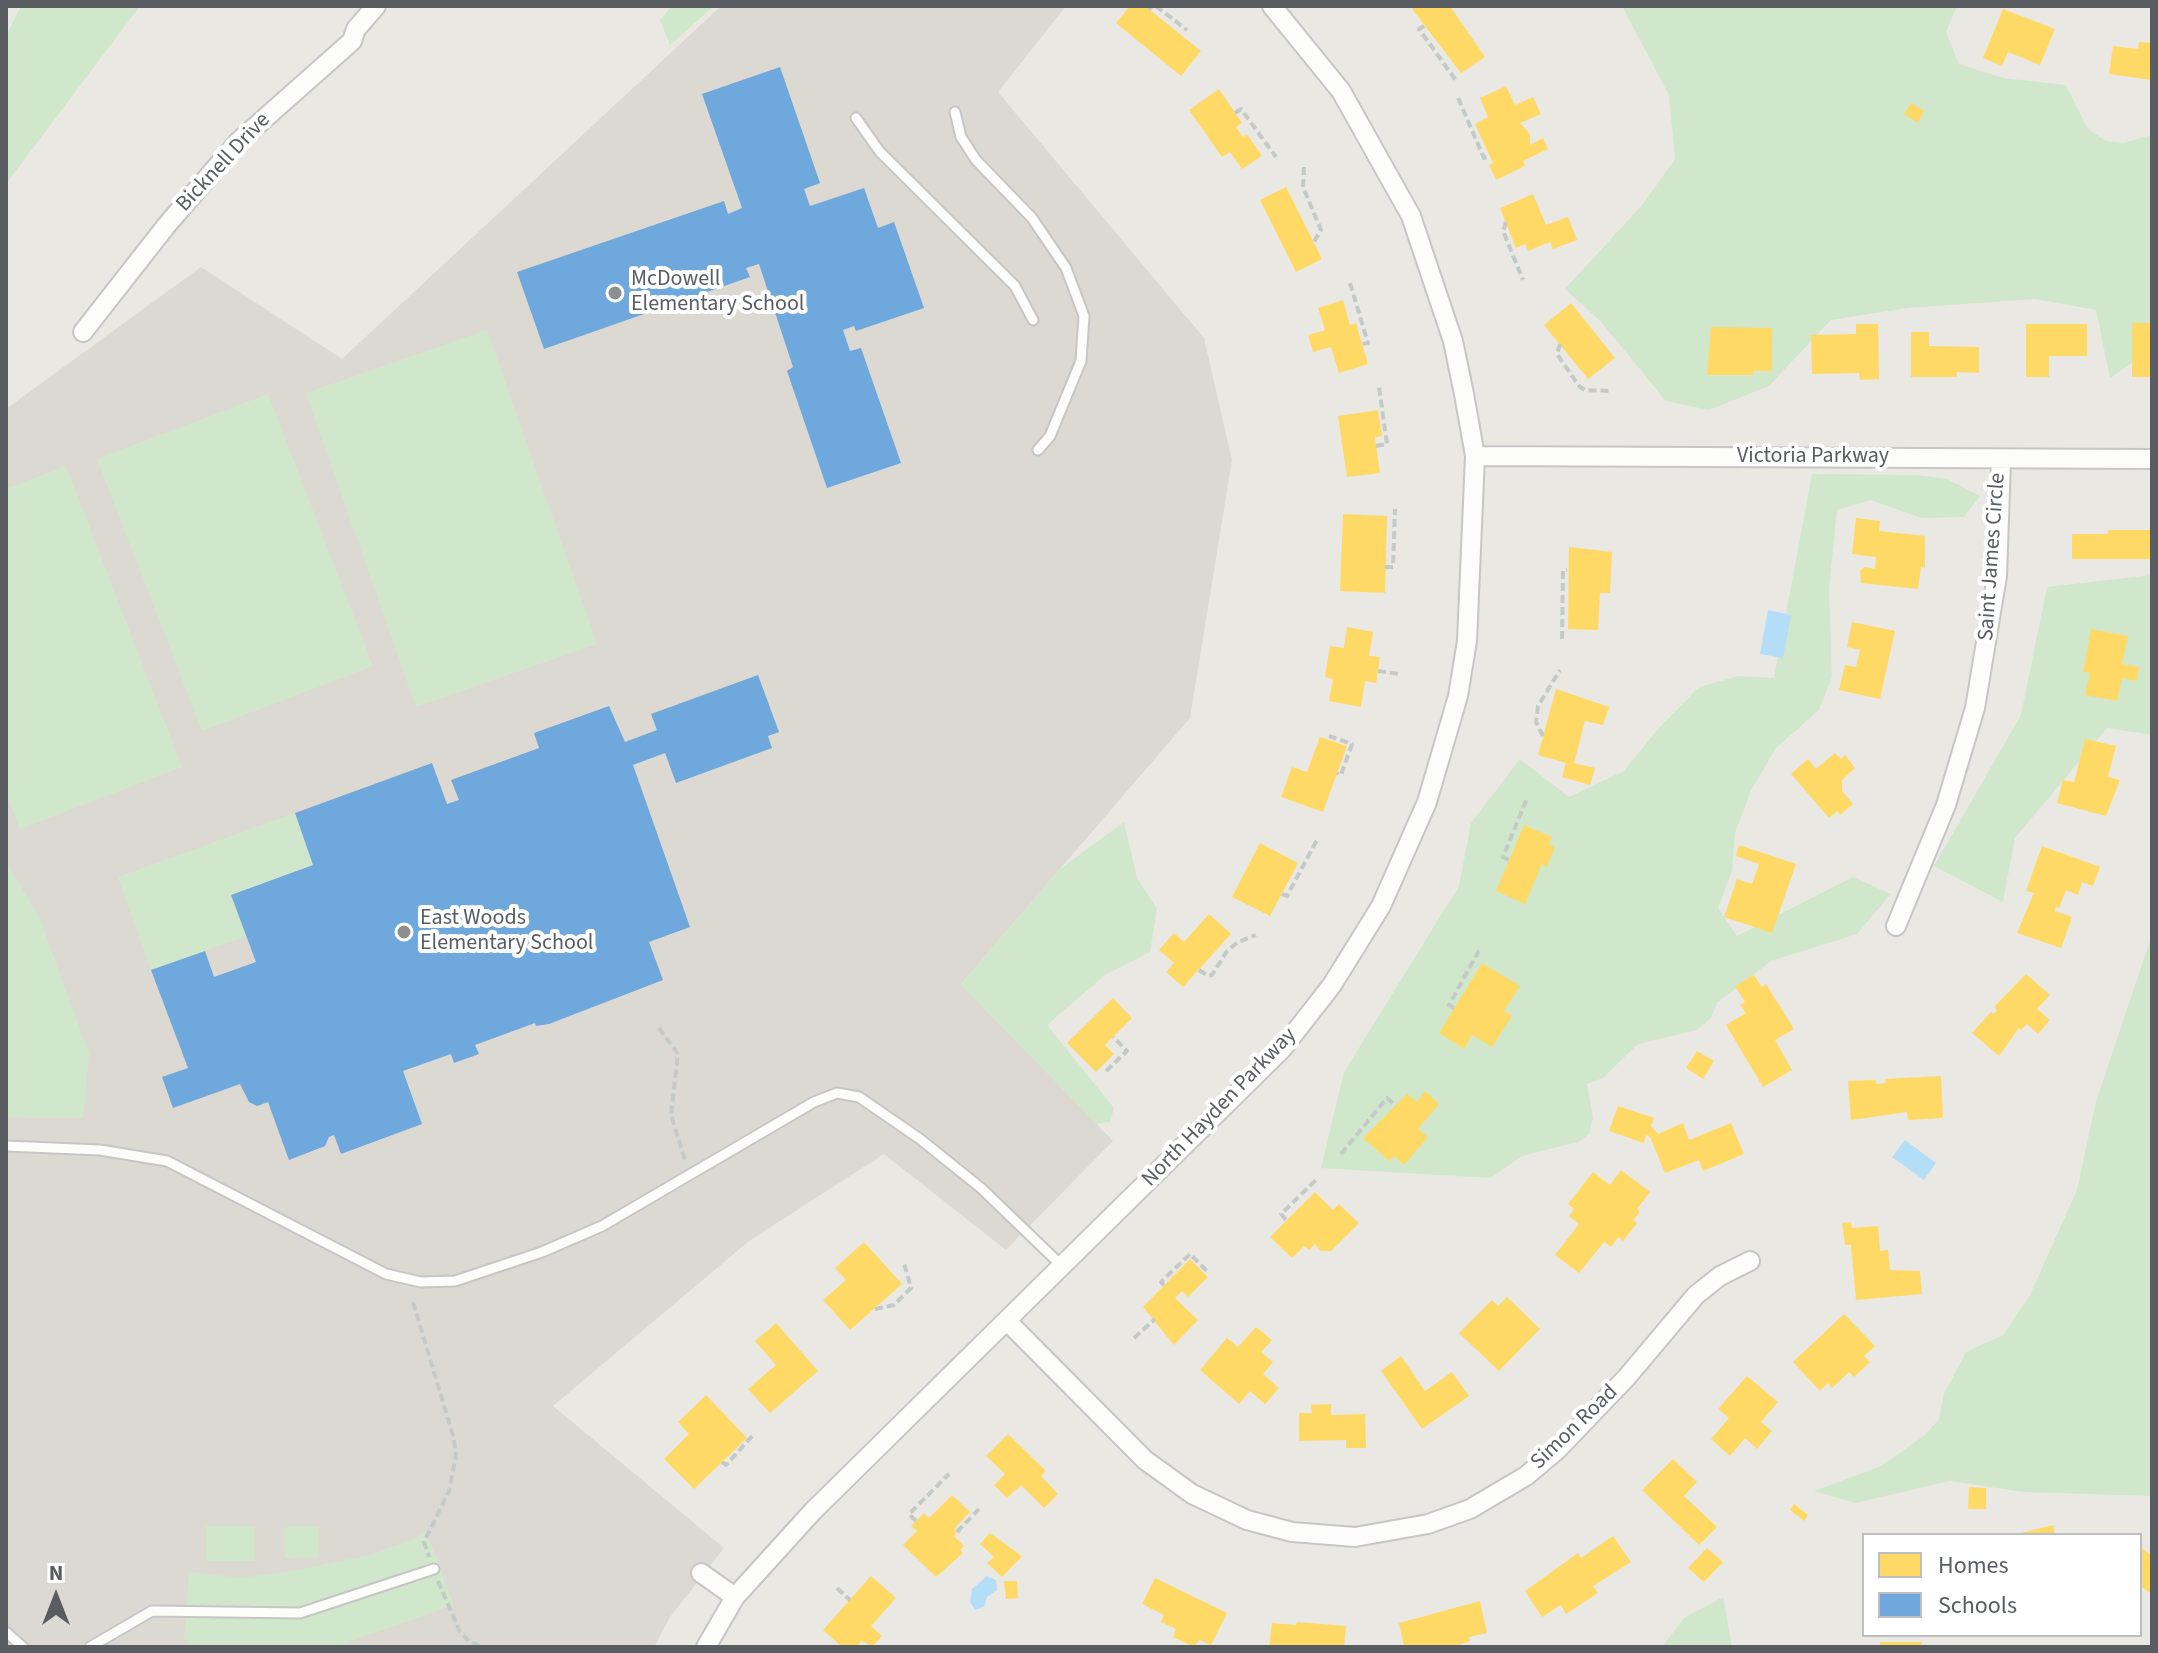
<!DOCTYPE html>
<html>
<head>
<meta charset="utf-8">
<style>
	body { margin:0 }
	#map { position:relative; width:2158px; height:1653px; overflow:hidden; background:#eae8e3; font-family:"Source Sans 3",sans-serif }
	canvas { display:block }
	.frame { position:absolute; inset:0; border:8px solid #595d62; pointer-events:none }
	.legend { position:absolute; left:1862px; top:1533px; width:280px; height:104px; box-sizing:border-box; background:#fff; border:2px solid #bdbec0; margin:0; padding:10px 14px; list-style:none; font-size:24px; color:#595d62 }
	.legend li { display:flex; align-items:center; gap:16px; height:40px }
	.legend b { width:40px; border:2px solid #bdbec0 }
	.north { position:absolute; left:16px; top:1557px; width:80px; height:80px; -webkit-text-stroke:6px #fff; paint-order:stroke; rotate:0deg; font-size:22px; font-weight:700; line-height:32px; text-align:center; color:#595d62 }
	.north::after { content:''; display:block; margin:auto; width:28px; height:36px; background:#595d62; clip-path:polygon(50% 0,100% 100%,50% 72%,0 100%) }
</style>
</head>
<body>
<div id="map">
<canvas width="2158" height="1653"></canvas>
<div class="frame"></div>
<ul class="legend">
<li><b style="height:22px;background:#ffd966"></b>Homes</li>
<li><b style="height:22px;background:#6fa8dc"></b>Schools</li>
</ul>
<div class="north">N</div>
</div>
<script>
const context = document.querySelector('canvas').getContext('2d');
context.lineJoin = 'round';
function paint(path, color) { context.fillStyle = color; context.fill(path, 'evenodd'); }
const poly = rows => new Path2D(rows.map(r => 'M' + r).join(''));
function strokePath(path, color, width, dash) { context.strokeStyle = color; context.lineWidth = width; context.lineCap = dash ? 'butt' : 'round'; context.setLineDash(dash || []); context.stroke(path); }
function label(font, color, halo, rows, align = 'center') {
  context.font = font + ' "Source Sans 3",sans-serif'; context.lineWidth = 8; context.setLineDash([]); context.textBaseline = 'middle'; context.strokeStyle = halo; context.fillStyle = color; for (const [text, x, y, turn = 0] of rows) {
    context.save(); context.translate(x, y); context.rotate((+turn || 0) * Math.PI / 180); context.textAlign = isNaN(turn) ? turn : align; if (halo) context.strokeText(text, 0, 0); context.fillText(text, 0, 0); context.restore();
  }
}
paint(poly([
	[721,6,1066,6,998,92,1204,338,1232,460,1190,718,961,984,1113,1141,1006,1250,884,1154,749,1241,553,1406,724,1548,670,1617,654,1647,6,1647,6,1117,82,1118,6,944,6,409,201,267,342,359]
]), '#dcd9d2');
paint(poly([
	[21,6,140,6,6,184,6,36],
	[672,6,714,6,670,45,660,20],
	[1622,6,1957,6,1946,32,1959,64,2003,78,2066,85,2088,129,2106,141,2123,143,2152,135,2152,349,2110,378,2096,310,2035,299,1908,308,1831,320,1769,386,1709,410,1666,401,1601,322,1565,289,1643,204,1675,159,1669,95],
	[487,330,597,644,416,707,306,393],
	[268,394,373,666,202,731,97,459],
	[66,466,182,767,20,829,6,793,6,489],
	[1812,474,1916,475,1947,479,1980,496,1964,517,1921,518,1871,500,1837,510,1829,589,1832,677,1819,710,1776,748,1751,790,1735,833,1732,871,1718,908,1737,936,1853,877,1891,894,1857,934,1771,961,1717,1003,1711,1018,1697,1030,1638,1044,1603,1078,1587,1084,1593,1118,1589,1134,1578,1142,1522,1156,1491,1178,1321,1168,1344,1072,1459,886,1471,823,1520,759,1569,797,1624,771,1657,730,1699,687,1739,676,1774,678],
	[2152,575,2152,735,2107,728,2015,838,2003,902,1934,866,2021,715,2047,587],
	[295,813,313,865,232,895,247,936,151,970,118,877],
	[1124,822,1137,878,1157,909,1150,952,1105,975,1047,1025,1114,1108,1110,1122,1096,1124,961,984,1060,869],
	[6,861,40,919,89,1054,83,1118,6,1117],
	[2152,935,2152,1496,2023,1492,1950,1481,1855,1503,1814,1491,1881,1466,1925,1435,1939,1419,1944,1394,1966,1352,2003,1335,2030,1295,2077,1190,2096,1102],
	[206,1526,255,1526,255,1561,206,1561],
	[319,1526,319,1557,285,1558,285,1527],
	[426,1530,454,1605,334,1647,197,1647,184,1639,189,1572,241,1578,293,1571,370,1555,416,1538],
	[1723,1597,1732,1647,1662,1647,1684,1618]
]), '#d1e7cc');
paint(poly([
	[1768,610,1791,615,1783,658,1760,654],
	[1905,1140,1936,1163,1924,1180,1892,1157],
	[987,1576,996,1580,997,1590,987,1597,984,1607,975,1610,970,1602,972,1589]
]), '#b4def7');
paint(poly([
	[1130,6,1145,6,1201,51,1181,76,1116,23],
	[1417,6,1450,6,1485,57,1461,73,1412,9],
	[2003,9,2055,29,2040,65,2008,52,2002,66,1983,58],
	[2139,42,2152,43,2152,80,2109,74,2113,46,2138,49],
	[1506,86,1515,105,1533,97,1541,114,1520,123,1530,134,1530,145,1543,138,1548,149,1523,161,1525,166,1496,180,1489,165,1493,163,1475,124,1488,117,1480,98],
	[1219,89,1242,123,1236,127,1243,137,1247,134,1262,156,1242,169,1230,152,1222,157,1189,110],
	[1911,103,1924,111,1918,123,1904,114],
	[1286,187,1322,259,1296,272,1260,200],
	[1533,194,1546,225,1568,217,1577,240,1553,249,1550,242,1528,251,1525,244,1516,248,1500,208],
	[1343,300,1350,325,1356,323,1368,364,1339,373,1331,347,1313,352,1308,335,1325,330,1318,308],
	[1571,303,1615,358,1588,379,1544,325],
	[2132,323,2152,323,2152,377,2132,377],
	[1856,324,1878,324,1879,379,1860,380,1859,373,1812,374,1811,335,1856,334],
	[2026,324,2087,324,2087,356,2049,356,2049,377,2026,377],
	[1711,327,1772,328,1772,371,1753,371,1753,375,1707,375],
	[1911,332,1929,332,1929,346,1979,347,1979,373,1957,372,1957,377,1911,377],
	[1378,410,1382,436,1375,437,1380,473,1347,477,1338,416],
	[1343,514,1387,516,1385,593,1340,591],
	[1856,518,1880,521,1879,531,1925,536,1925,568,1921,567,1918,589,1861,583,1860,571,1864,567,1875,569,1876,557,1852,554],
	[2108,530,2152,530,2152,559,2072,559,2072,534,2108,534],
	[1569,547,1612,552,1610,593,1600,593,1598,630,1568,629],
	[1852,622,1895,631,1880,699,1839,690,1845,665,1856,667,1860,650,1847,647],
	[1347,627,1373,632,1369,656,1380,657,1376,683,1365,681,1361,707,1329,701,1333,679,1325,677,1330,646,1344,648],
	[2091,629,2128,636,2122,664,2139,667,2137,681,2122,678,2117,701,2085,695,2090,673,2083,672],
	[1556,689,1609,707,1603,725,1585,721,1574,763,1595,768,1590,785,1562,777,1566,763,1538,755],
	[1320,737,1347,746,1323,812,1281,797,1292,767,1307,772],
	[2085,739,2116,746,2108,777,2120,780,2106,816,2057,803,2063,780,2074,782],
	[1835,753,1841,759,1845,755,1855,768,1842,780,1842,791,1853,804,1840,815,1837,811,1829,818,1791,774,1808,759,1816,769],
	[1524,825,1552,837,1549,845,1555,847,1547,867,1542,864,1525,904,1496,891],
	[1260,843,1298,863,1270,916,1232,897],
	[1739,845,1796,864,1772,933,1724,917,1737,879,1752,884,1759,864,1736,856],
	[2042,846,2100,867,2093,886,2082,882,2078,895,2066,890,2059,908,2056,906,2055,911,2072,917,2061,948,2017,933,2034,893,2026,891],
	[1209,914,1231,934,1183,987,1166,972,1174,963,1159,950,1174,933,1184,942],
	[1482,963,1520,986,1504,1011,1512,1016,1492,1047,1472,1035,1464,1049,1439,1033],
	[2026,974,2050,995,2037,1009,2050,1020,2038,1034,2027,1024,2021,1030,2019,1028,1999,1056,1972,1033,1991,1012,1994,1014,1997,1010,1994,1007],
	[1754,975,1762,987,1766,984,1794,1029,1775,1040,1792,1070,1763,1087,1726,1025,1746,1013,1740,1005,1745,1002,1735,986],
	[1113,998,1132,1018,1105,1045,1114,1054,1096,1072,1067,1043],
	[1697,1051,1714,1061,1703,1079,1686,1068],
	[1941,1076,1943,1118,1908,1120,1907,1112,1851,1120,1848,1081,1876,1080,1876,1084,1886,1083,1885,1079],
	[1425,1091,1439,1104,1418,1129,1428,1137,1404,1165,1394,1156,1389,1161,1363,1138,1407,1094,1417,1102],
	[1618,1106,1654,1118,1651,1126,1658,1134,1683,1123,1689,1140,1731,1123,1744,1154,1703,1171,1699,1160,1665,1173,1650,1137,1646,1135,1644,1143,1609,1131],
	[1621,1170,1650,1192,1637,1209,1640,1212,1633,1220,1637,1223,1623,1241,1618,1237,1611,1247,1604,1242,1579,1273,1555,1255,1579,1224,1569,1216,1574,1209,1568,1204,1593,1172,1610,1185],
	[1315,1192,1333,1210,1339,1204,1359,1223,1331,1251,1321,1251,1315,1244,1309,1250,1304,1246,1292,1258,1270,1237],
	[1851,1222,1852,1228,1878,1226,1880,1251,1888,1250,1890,1270,1920,1271,1922,1294,1856,1300,1851,1245,1845,1245,1842,1223],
	[864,1242,902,1284,850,1330,823,1300,846,1280,835,1268],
	[1190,1259,1208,1277,1188,1297,1182,1291,1175,1298,1198,1320,1174,1345,1143,1307],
	[1507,1297,1540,1329,1499,1371,1459,1333,1492,1300,1498,1306],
	[1844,1314,1875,1346,1864,1356,1870,1362,1854,1377,1849,1372,1832,1388,1828,1383,1820,1391,1793,1362],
	[776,1323,818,1371,770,1413,748,1389,776,1365,755,1341],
	[1256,1327,1272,1340,1261,1352,1273,1362,1263,1374,1279,1388,1265,1404,1250,1391,1239,1404,1200,1370,1227,1338,1238,1347],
	[1401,1356,1425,1391,1452,1372,1469,1396,1422,1429,1381,1371],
	[1747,1376,1778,1402,1761,1422,1772,1431,1757,1449,1745,1438,1730,1456,1711,1439,1729,1418,1718,1409],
	[706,1395,747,1438,694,1489,664,1459,689,1434,678,1422],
	[1331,1404,1331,1415,1365,1414,1366,1448,1346,1448,1346,1440,1299,1441,1299,1413,1312,1413,1311,1405],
	[1008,1434,1046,1471,1041,1476,1058,1494,1044,1508,1021,1485,1007,1498,994,1485,1005,1474,986,1456],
	[1673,1459,1697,1482,1684,1496,1717,1527,1699,1545,1642,1490],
	[1969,1487,1986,1488,1986,1509,1968,1509],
	[952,1495,970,1512,954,1529,957,1532,954,1536,964,1546,960,1550,963,1553,936,1577,903,1545,917,1531,911,1526,924,1513,929,1518],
	[1794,1504,1808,1515,1804,1521,1790,1510],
	[2053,1525,2055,1535,2017,1535,2017,1534],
	[990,1533,1022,1556,1002,1577,987,1563,994,1557,980,1544],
	[1613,1536,1631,1562,1593,1586,1598,1593,1566,1614,1561,1605,1542,1617,1525,1591,1578,1553,1581,1558],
	[2140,1547,2152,1556,2152,1594,2140,1586],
	[1707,1548,1723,1562,1704,1582,1688,1568],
	[871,1576,896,1598,871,1626,882,1636,872,1647,862,1641,856,1647,842,1647,823,1630],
	[1155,1578,1227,1613,1211,1645,1199,1640,1194,1647,1173,1637,1176,1629,1161,1622,1164,1615,1142,1604],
	[1004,1581,1017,1581,1018,1598,1006,1599],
	[1480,1601,1487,1633,1469,1637,1470,1641,1453,1647,1404,1647,1399,1623],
	[1297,1622,1346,1626,1344,1647,1269,1647,1272,1623,1296,1625],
	[1880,1642,1922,1642,1922,1647,1880,1647]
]), '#ffd966');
paint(poly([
	[780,67,820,183,804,189,810,206,864,188,878,228,894,222,924,308,856,331,854,326,843,330,850,351,861,348,901,463,827,488,787,371,793,367,759,264,746,268,750,277,544,349,517,272,724,201,728,214,742,208,702,94],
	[758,675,779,732,768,736,772,748,676,783,665,753,633,765,690,927,649,942,663,980,549,1024,536,1026,535,1023,475,1045,479,1054,454,1063,451,1054,403,1071,422,1124,341,1154,334,1135,329,1137,325,1146,289,1160,268,1102,257,1106,249,1102,240,1084,173,1108,162,1077,188,1068,151,970,205,951,214,977,256,962,231,895,313,865,295,813,432,763,447,804,459,800,451,780,539,748,534,733,609,706,625,742,657,730,651,714]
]), '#6fa8dc');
const service = poly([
	[955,112,961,137,976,160,1032,218,1066,268,1084,316,1081,361,1050,436,1038,450],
	[856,118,880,152,1015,286,1033,320],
	[6,1146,100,1150,167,1161,386,1274,421,1282,455,1281,542,1252,602,1226,814,1102,837,1093,859,1097,920,1139,981,1188,1062,1266],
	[6,1632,23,1647],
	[90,1647,152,1611,300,1613,434,1569]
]);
const minor = poly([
	[83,332,166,226,238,142,352,41,356,29,376,6],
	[1475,456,2152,459],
	[1896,926,1946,805,1975,708,1997,576,2001,461],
	[1008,1322,1145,1460,1192,1494,1247,1520,1292,1532,1355,1537,1428,1524,1470,1509,1526,1476,1558,1449,1627,1377,1696,1295,1720,1276,1750,1261],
	[701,1573,735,1597],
	[706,1647,735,1597,813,1511,1282,1049,1332,985,1381,906,1427,802,1458,696,1467,641,1475,456,1464,394,1453,341,1411,216,1341,91,1272,6]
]);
strokePath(service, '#c6c6c6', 13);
strokePath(minor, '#c6c6c6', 22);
strokePath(poly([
	[1156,6,1187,30],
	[1149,10,1152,6],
	[1424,26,1419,29,1457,82],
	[1458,98,1484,158,1490,156],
	[1235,113,1241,109,1276,157],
	[1304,167,1303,187,1321,230,1314,242],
	[1506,222,1503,231,1523,280],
	[1350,283,1368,343,1362,344],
	[1560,344,1557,354,1579,386,1585,390,1611,391],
	[1376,446,1387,444,1379,387],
	[1385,567,1393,567,1395,509],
	[1562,639,1563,570,1567,570],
	[1378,671,1399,674],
	[1329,736,1352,744,1341,775,1337,773],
	[1543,736,1536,722,1538,706,1560,670],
	[1509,860,1503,857,1527,798],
	[1282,894,1287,896,1318,838],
	[1199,970,1208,976,1212,975,1227,951,1238,942,1256,935],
	[1454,1008,1449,1005,1481,947],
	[659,1028,678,1054,671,1115,685,1160],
	[1106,1071,1127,1051,1113,1037],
	[1341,1154,1387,1098,1396,1106],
	[1286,1220,1281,1214,1317,1179],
	[1164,1285,1161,1282,1190,1254,1207,1271],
	[413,1302,454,1439,456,1456,449,1491,424,1542,429,1557],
	[875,1309,894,1305,911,1288,904,1263],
	[1134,1338,1155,1319],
	[722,1462,726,1465,754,1434],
	[916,1521,909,1514,949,1474],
	[957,1532,981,1507],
	[438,1581,460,1632,470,1642,482,1647],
	[837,1588,850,1600]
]), '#c4cac7', 4, [8, 4]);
strokePath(service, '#fcfcfb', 9);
strokePath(minor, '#fcfcfb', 18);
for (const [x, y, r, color] of [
	[615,293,8,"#8c8e8f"],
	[404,932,8,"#8c8e8f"]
]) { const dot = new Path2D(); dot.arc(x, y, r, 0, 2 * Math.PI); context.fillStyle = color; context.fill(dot); strokePath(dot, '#fff', 3); }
label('22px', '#595d62', '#fff', [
	["Bicknell Drive",224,163,-47],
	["Victoria Parkway",1813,457],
	["Saint James Circle",1993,557,-86],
	["North Hayden Parkway",1220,1108,-46],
	["Simon Road",1575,1428,-44]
]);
label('22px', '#595d62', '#fff', [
	["McDowell",631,280],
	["Elementary School",631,305],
	["East Woods",420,919],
	["Elementary School",420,944]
], 'left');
</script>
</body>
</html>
